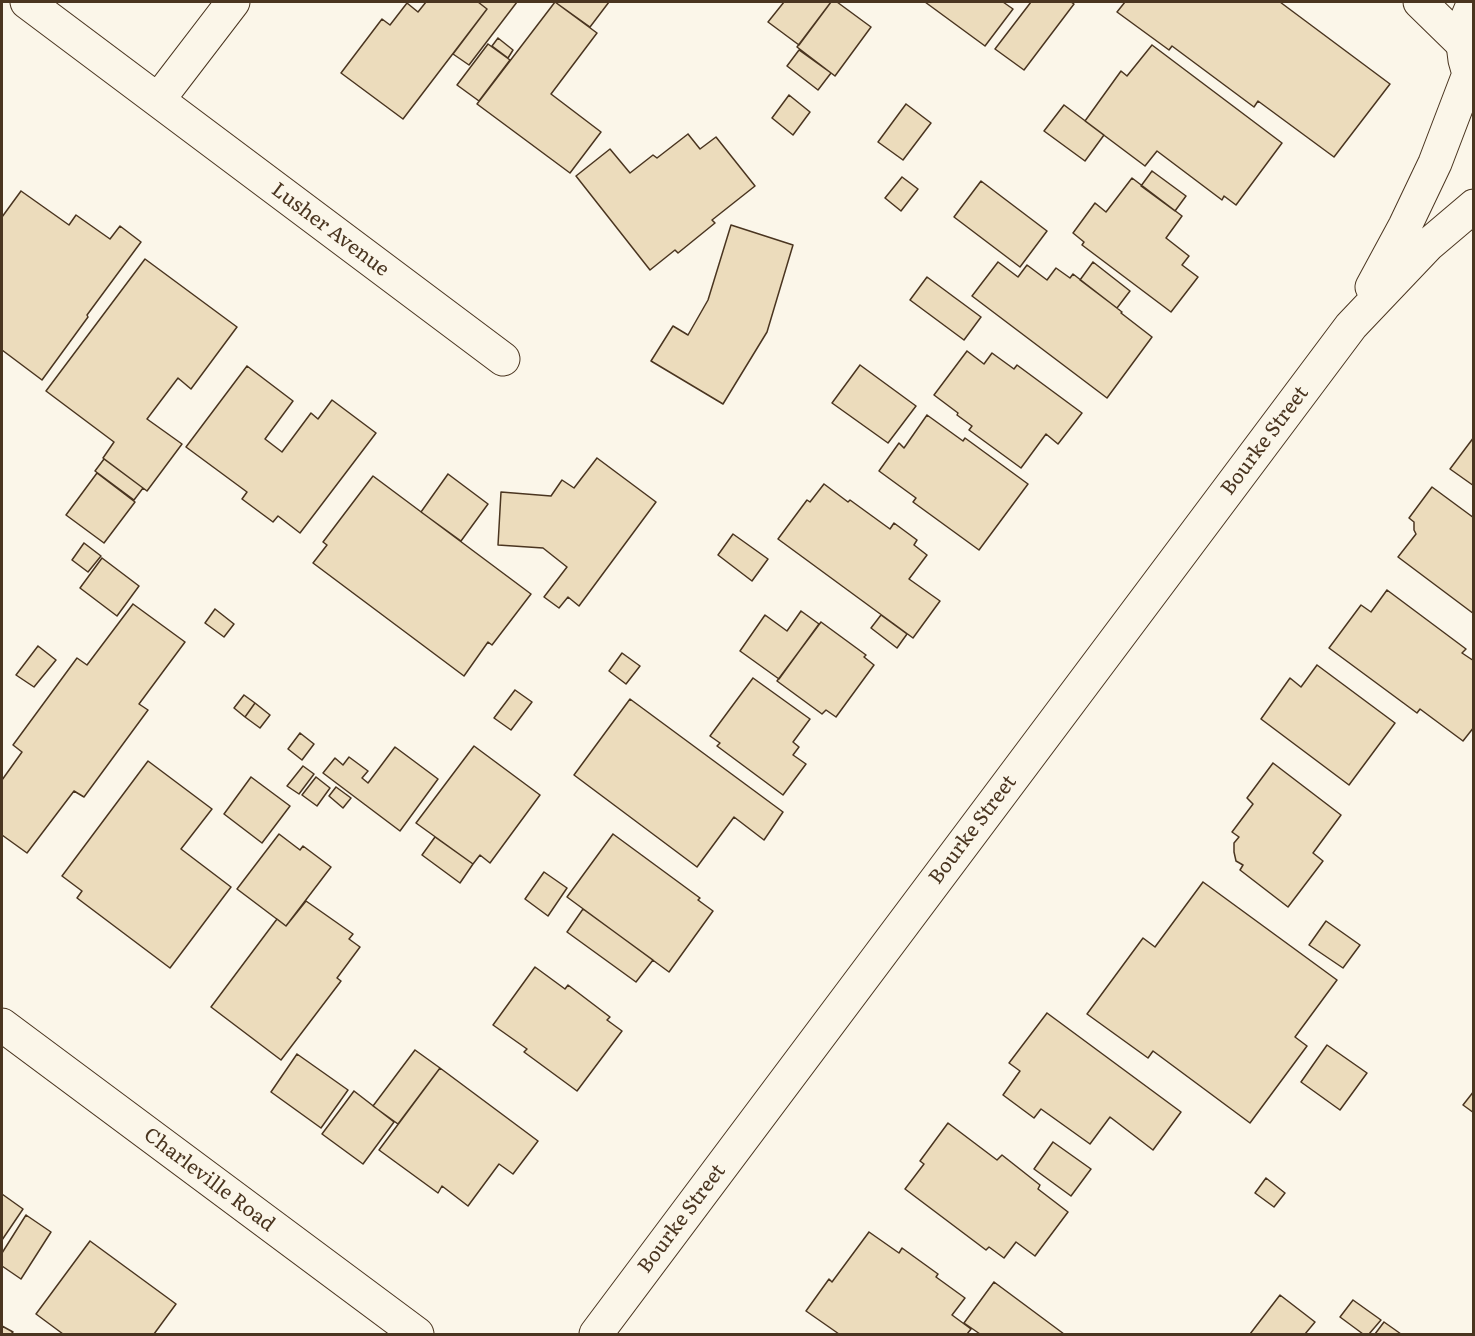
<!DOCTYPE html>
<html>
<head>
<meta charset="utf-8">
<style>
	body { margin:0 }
	#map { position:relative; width:1475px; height:1336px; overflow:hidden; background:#fbf6e9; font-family:Literata,serif }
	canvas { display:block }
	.frame { position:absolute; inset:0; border:3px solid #4a3520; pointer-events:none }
</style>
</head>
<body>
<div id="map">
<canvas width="1475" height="1336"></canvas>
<div class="frame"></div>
</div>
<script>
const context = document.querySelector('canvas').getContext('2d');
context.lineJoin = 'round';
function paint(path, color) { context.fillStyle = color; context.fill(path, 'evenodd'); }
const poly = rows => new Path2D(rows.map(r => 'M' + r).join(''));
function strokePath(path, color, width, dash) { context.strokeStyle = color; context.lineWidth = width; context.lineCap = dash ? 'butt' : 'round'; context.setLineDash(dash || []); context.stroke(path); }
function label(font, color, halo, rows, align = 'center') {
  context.font = font + ' Literata,serif'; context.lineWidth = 4.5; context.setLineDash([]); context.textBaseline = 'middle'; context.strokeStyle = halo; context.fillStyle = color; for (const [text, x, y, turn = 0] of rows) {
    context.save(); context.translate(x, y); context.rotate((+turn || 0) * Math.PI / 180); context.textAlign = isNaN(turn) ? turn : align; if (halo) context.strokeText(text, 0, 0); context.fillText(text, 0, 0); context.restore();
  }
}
const building = poly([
	[426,2,478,2,487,9,403,119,341,73,382,19,390,25,407,3,418,12,426,2],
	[478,2,517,2,469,65,453,54,487,9,478,2],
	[555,2,609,2,590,27,555,2],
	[555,2,597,33,551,94,601,132,570,173,477,104,555,2],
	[784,2,831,2,799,45,768,22,784,2],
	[831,2,837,2,871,27,835,76,797,47,831,2],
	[925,2,1003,2,1013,9,985,46,925,2],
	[1031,2,1071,2,1074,4,1024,70,995,49,1031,2],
	[1125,2,1280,2,1390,84,1334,157,1258,101,1254,107,1172,46,1169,50,1117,12,1125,2],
	[498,38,513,50,508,58,492,46,498,38],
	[488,44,510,60,479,101,457,85,488,44],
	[1152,45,1282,143,1236,205,1224,196,1222,200,1157,151,1145,166,1085,121,1121,71,1127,76,1152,45],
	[799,50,831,73,818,90,787,66,799,50],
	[789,95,810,112,793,135,772,118,789,95],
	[906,104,931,123,903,160,878,142,906,104],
	[1064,105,1104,135,1085,161,1044,131,1064,105],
	[688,134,700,149,716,137,755,186,712,220,715,223,678,253,675,250,650,270,576,176,610,149,630,173,653,155,657,158,688,134],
	[1152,171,1186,196,1175,211,1141,186,1152,171],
	[902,177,918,189,901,211,885,198,902,177],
	[1132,178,1182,216,1166,238,1189,256,1182,265,1198,277,1171,312,1082,245,1084,242,1073,233,1095,203,1106,212,1132,178],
	[981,181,1047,231,1020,267,954,217,981,181],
	[21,191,69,225,76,215,110,239,120,226,141,242,87,315,88,317,42,380,2,350,2,217,21,191],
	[731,225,793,245,767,332,723,404,651,361,673,326,688,335,708,300,731,225],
	[145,259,237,327,191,389,178,378,147,419,182,444,147,491,103,458,114,442,46,391,145,259],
	[998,262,1018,277,1027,265,1047,280,1056,268,1070,278,1073,274,1122,312,1121,313,1152,337,1107,398,972,296,998,262],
	[1093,262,1130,291,1117,308,1080,280,1093,262],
	[927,277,981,317,964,340,910,300,927,277],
	[967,351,984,364,992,353,1014,369,1017,365,1082,413,1058,444,1046,434,1021,468,969,430,972,426,957,415,958,413,934,395,967,351],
	[860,365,916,406,888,443,832,403,860,365],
	[247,366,293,401,265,439,282,452,311,413,318,419,332,400,376,433,300,533,278,516,273,522,242,499,247,492,186,447,247,366],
	[927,415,963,441,965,438,1028,484,979,550,913,502,916,498,879,471,899,443,904,448,927,415],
	[1474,437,1474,486,1450,469,1474,437],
	[597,458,656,502,579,606,568,597,559,608,544,597,567,567,543,548,498,545,501,492,551,496,562,480,574,488,597,458],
	[104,459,143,488,134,500,95,471,104,459],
	[97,473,135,502,104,543,66,515,97,473],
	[448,474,488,504,461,541,421,512,448,474],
	[373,476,531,594,492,645,488,642,464,676,313,563,327,545,323,542,373,476],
	[824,484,848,502,850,500,890,529,894,523,917,540,914,545,927,555,909,579,940,601,913,638,778,539,807,500,810,502,824,484],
	[1432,487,1474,518,1474,614,1398,557,1416,534,1414,530,1414,522,1409,518,1432,487],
	[733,534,768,559,752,581,718,555,733,534],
	[84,543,101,556,88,572,72,560,84,543],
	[102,558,139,586,117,616,80,588,102,558],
	[1387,590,1466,649,1462,653,1474,661,1474,727,1463,741,1420,709,1417,713,1329,648,1361,605,1371,612,1387,590],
	[133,604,185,642,139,704,148,710,84,797,74,791,27,853,2,835,2,780,22,752,13,745,77,658,87,665,133,604],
	[215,609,234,624,224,637,205,623,215,609],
	[801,611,819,624,779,679,740,651,765,615,787,631,801,611],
	[881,615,907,634,897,648,871,628,881,615],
	[821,622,866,655,864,657,874,665,836,717,826,710,822,714,777,681,821,622],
	[38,646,56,660,34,687,16,675,38,646],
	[622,653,640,666,626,684,609,671,622,653],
	[1317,665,1395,723,1349,785,1261,719,1290,678,1301,687,1317,665],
	[753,678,810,719,793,742,799,747,793,755,806,764,783,795,717,746,720,743,710,736,753,678],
	[515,690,532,702,511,730,494,718,515,690],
	[244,695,255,703,245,717,234,708,244,695],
	[630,699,783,812,764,840,734,817,697,867,574,775,630,699],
	[255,703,270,715,260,728,245,717,255,703],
	[300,733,314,744,302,760,288,749,300,733],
	[474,746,540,795,490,863,480,855,473,864,416,823,474,746],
	[395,747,438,779,400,831,323,773,335,758,343,765,349,757,368,771,362,778,368,783,395,747],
	[148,761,212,809,181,849,231,887,170,968,77,898,82,891,62,876,148,761],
	[1273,763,1341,815,1313,853,1323,861,1288,907,1240,870,1243,865,1236,861,1234,852,1234,843,1239,837,1232,832,1253,804,1247,798,1273,763],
	[303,766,314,774,299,794,287,786,303,766],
	[251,777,290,806,262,843,224,814,251,777],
	[316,777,330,788,317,806,302,795,316,777],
	[336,787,351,798,343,808,329,796,336,787],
	[279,834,300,850,303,846,331,867,286,926,237,889,279,834],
	[613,834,700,898,698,900,713,911,669,972,567,897,613,834],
	[435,837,473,864,460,883,422,855,435,837],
	[544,872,567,888,548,916,525,899,544,872],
	[1203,882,1337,980,1295,1037,1307,1046,1250,1123,1153,1051,1148,1058,1087,1014,1143,938,1155,947,1203,882],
	[306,901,353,934,349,939,360,947,337,978,341,981,281,1060,211,1007,277,919,286,926,306,901],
	[583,909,653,960,636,982,567,932,583,909],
	[1326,921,1360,945,1343,968,1309,945,1326,921],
	[535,967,565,989,568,985,610,1017,607,1020,622,1031,577,1091,524,1052,527,1049,493,1025,535,967],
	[1047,1013,1181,1112,1153,1150,1110,1117,1090,1144,1041,1109,1034,1118,1003,1095,1020,1071,1009,1063,1047,1013],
	[1327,1045,1367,1073,1340,1110,1301,1082,1327,1045],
	[415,1050,440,1068,398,1124,373,1106,415,1050],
	[297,1054,348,1090,321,1128,271,1092,297,1054],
	[440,1068,538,1141,513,1174,499,1164,468,1206,442,1186,438,1193,379,1150,440,1068],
	[354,1091,394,1122,363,1164,322,1134,354,1091],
	[1474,1091,1474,1113,1463,1105,1474,1091],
	[948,1123,997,1160,1002,1155,1040,1185,1038,1189,1068,1212,1035,1256,1016,1242,1004,1258,989,1247,986,1250,905,1189,924,1164,920,1161,948,1123],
	[1053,1142,1091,1169,1071,1196,1034,1169,1053,1142],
	[1266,1178,1285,1193,1274,1207,1255,1193,1266,1178],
	[2,1194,23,1209,2,1240,2,1194],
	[26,1215,51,1232,21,1279,2,1266,2,1253,26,1215],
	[869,1232,899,1253,902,1248,938,1274,936,1277,965,1298,952,1315,971,1329,967,1334,839,1334,806,1311,829,1279,832,1282,869,1232],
	[90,1241,176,1304,154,1334,63,1334,36,1314,90,1241],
	[994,1282,1064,1334,980,1334,964,1323,994,1282],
	[1280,1295,1315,1322,1305,1334,1250,1334,1280,1295],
	[1353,1300,1381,1320,1369,1334,1363,1334,1340,1317,1353,1300],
	[1384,1322,1401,1334,1375,1334,1384,1322],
	[2,1326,13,1332,11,1334,2,1334,2,1326]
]);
paint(building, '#ecdcbc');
strokePath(building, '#4a3520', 1.5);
const minor = poly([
	[27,2,503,359],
	[158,100,233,2],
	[2,1025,417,1334]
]);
const tertiary = poly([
	[1420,2,1463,44]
]);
const secondary = poly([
	[1474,2,1466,21,1463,44,1465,60,1469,74,1474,83],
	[1372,287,1405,226,1435,163,1469,74],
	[596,1334,1351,326,1428,245,1474,206]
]);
strokePath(minor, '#4a3520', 35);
strokePath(tertiary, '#4a3520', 35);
strokePath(secondary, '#4a3520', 35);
strokePath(minor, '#fbf6e9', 33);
strokePath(tertiary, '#fbf6e9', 33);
strokePath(secondary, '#fbf6e9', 33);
label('20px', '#4a3520', '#fbf6e9', [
	["Lusher Avenue",330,230,37],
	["Bourke Street",1265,441,-53],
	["Bourke Street",973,830,-53],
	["Charleville Road",209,1180,37],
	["Bourke Street",682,1219,-53]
]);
</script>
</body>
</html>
